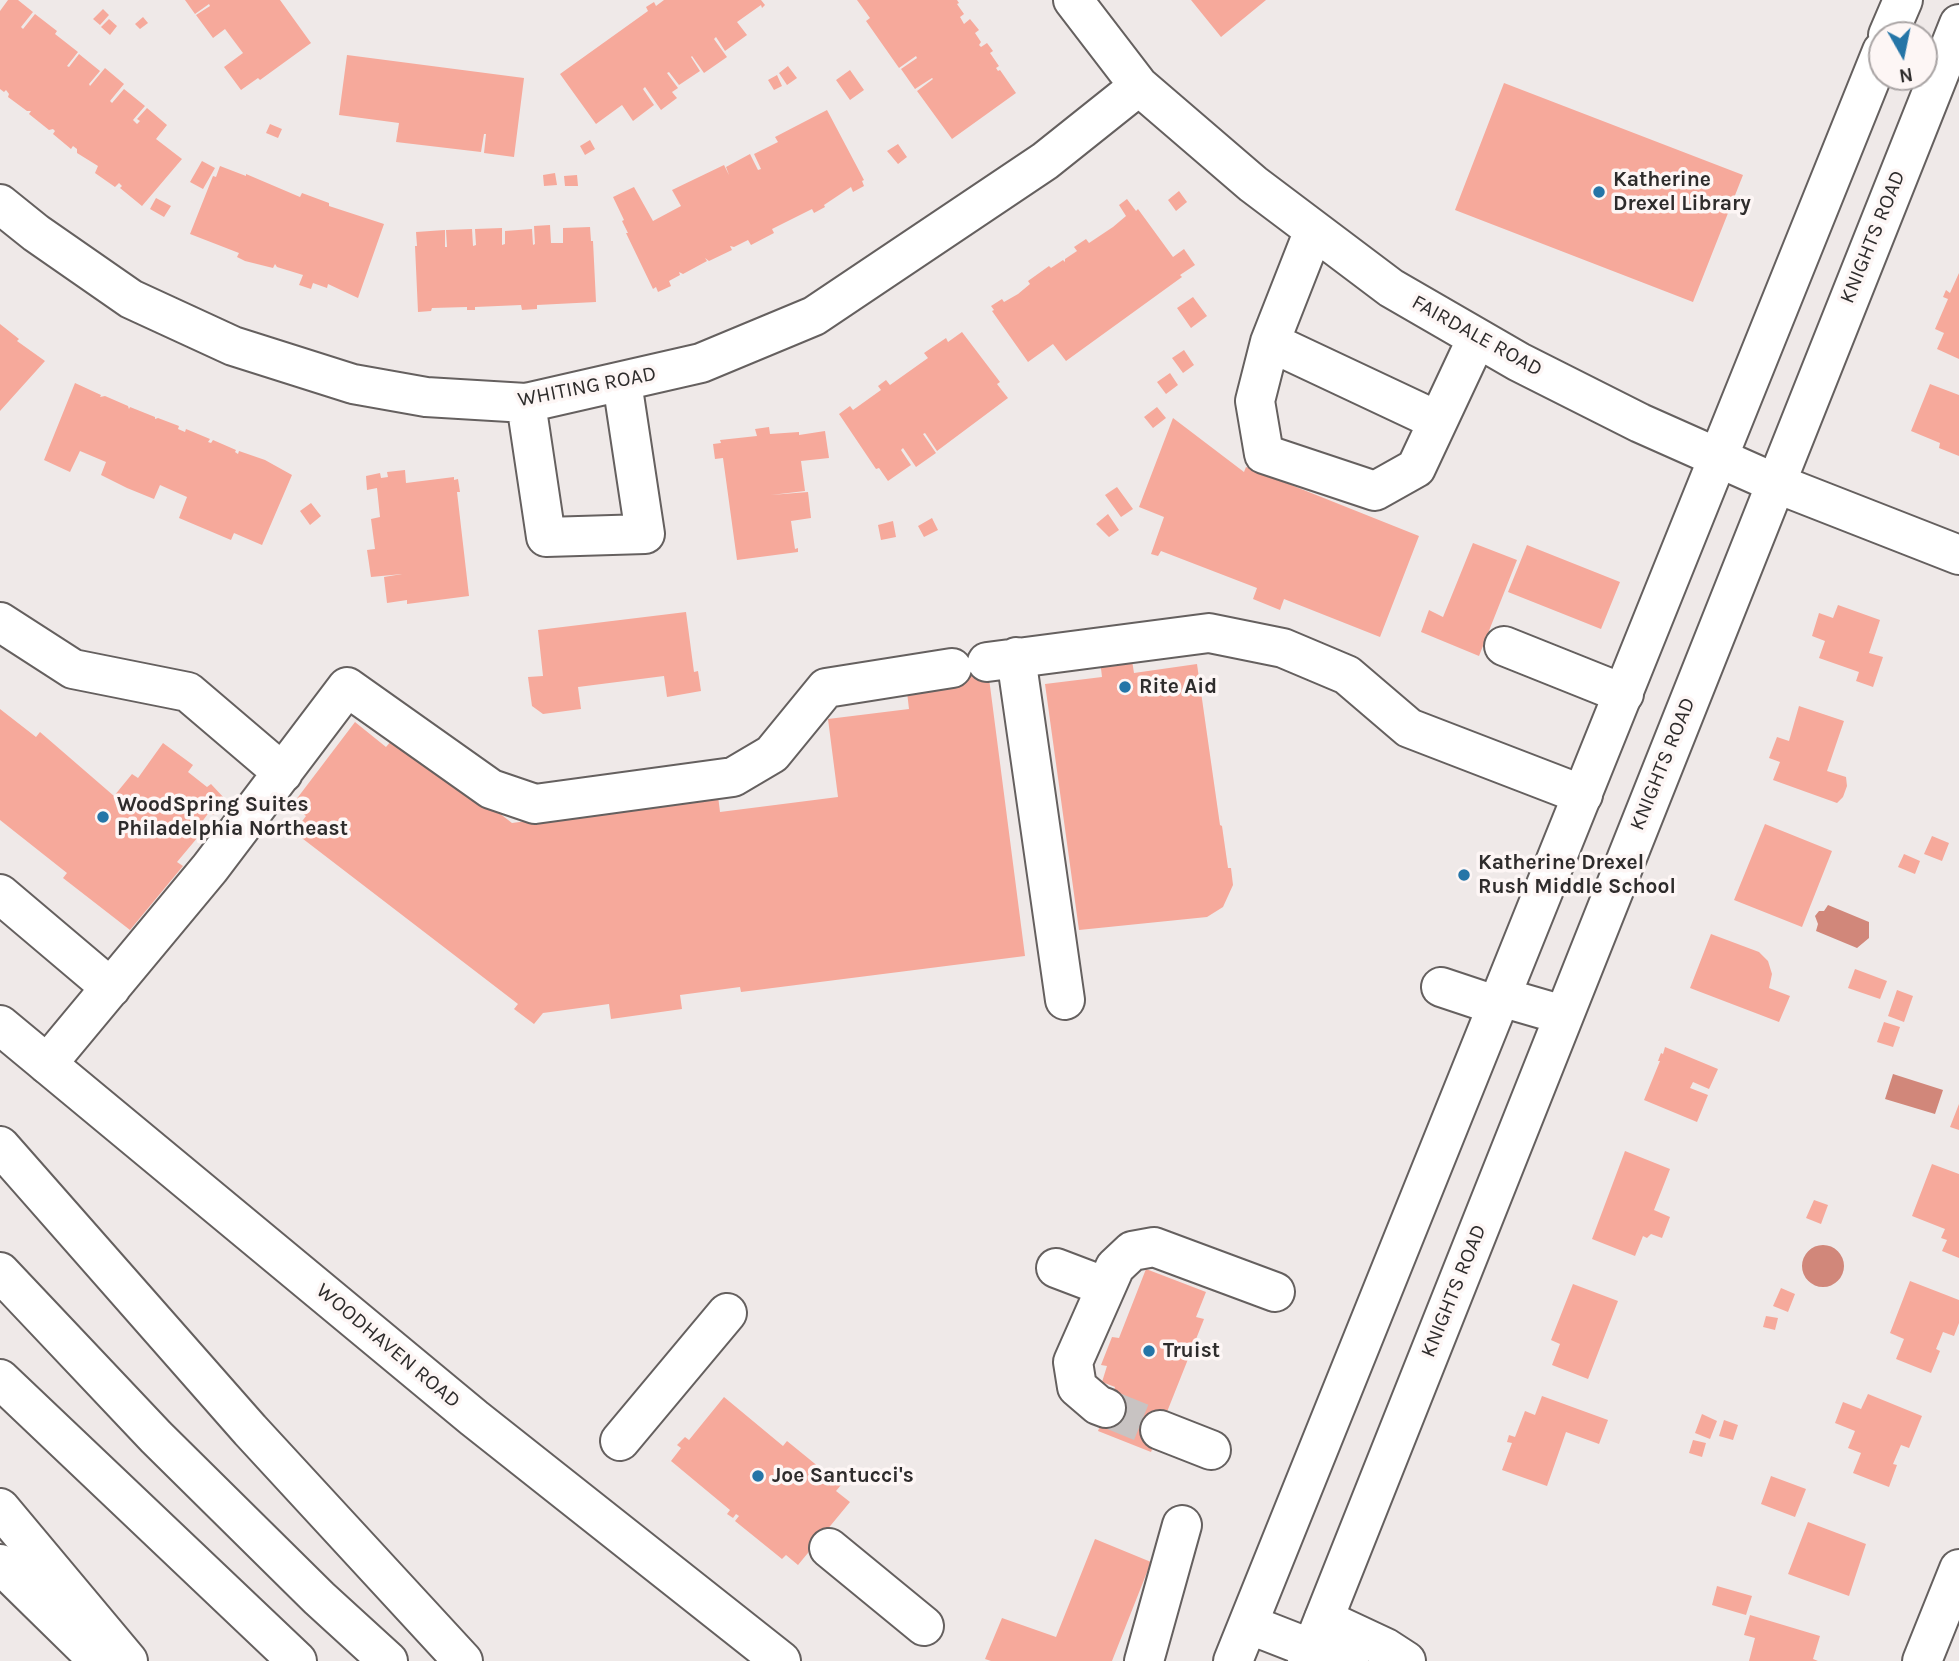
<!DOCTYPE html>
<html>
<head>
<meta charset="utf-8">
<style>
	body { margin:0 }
	#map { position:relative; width:1959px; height:1661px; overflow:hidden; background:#efe9e8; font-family:Karla,sans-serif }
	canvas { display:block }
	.north { position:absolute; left:1868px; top:21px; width:70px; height:70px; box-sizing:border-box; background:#fdf6f5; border:2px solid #aaa5a5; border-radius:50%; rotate:171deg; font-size:19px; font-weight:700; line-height:28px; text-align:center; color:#2e2c2c }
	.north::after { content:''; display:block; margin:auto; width:24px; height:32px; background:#2575a7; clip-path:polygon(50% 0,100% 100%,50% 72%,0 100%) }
</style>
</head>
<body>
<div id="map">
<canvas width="1959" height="1661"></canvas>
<div class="north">N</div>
</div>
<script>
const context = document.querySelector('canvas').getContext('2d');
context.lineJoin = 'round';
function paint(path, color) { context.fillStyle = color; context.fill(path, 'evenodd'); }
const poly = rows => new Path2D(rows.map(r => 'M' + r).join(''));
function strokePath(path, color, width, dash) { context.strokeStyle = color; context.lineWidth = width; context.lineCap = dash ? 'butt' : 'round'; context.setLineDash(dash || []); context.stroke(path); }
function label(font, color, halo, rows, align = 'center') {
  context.font = font + ' Karla,sans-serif'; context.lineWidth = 7; context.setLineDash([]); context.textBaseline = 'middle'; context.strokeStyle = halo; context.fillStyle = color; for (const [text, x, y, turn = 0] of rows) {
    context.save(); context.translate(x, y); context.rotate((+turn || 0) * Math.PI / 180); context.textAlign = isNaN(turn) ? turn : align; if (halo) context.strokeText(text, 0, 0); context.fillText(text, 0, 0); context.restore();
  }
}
paint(poly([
	[1828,905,1869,922,1869,938,1857,948,1816,931,1818,924,1815,916,1819,911,1824,911],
	[1893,1074,1943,1090,1935,1114,1885,1099],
	'1802 1266a21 21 0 1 1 42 0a21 21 0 1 1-42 0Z'
]), '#d1877a');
paint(poly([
	[8,0,18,0,33,12,21,27,23,29,35,14,57,31,55,34,78,52,67,66,69,67,79,54,100,71,89,84,90,86,105,68,124,84,110,101,112,103,124,89,145,106,133,120,137,124,140,121,137,119,147,108,167,125,156,139,182,159,142,206,120,188,122,186,119,183,115,187,95,173,98,166,77,153,77,149,73,146,71,149,53,134,55,131,53,129,49,130,29,114,31,111,27,111,8,97,9,94,6,90,4,92,0,89,0,11],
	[185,0,280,0,311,43,260,80,258,78,241,90,224,67,243,53,225,29,213,38,196,15,210,6,209,4,195,14],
	[664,0,761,0,765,5,762,8,761,5,737,22,747,35,725,51,716,37,714,39,727,57,704,73,692,56,691,57,700,71,679,85,669,72,667,73,678,88,672,92,677,98,661,110,645,87,643,89,654,105,633,121,622,105,596,124,560,74,648,11,646,7,654,2,656,6],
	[857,0,957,0,959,3,957,4,964,14,960,17,964,24,970,19,979,30,975,33,981,42,979,45,981,47,987,43,993,51,990,53,999,66,996,68,998,71,1000,70,1016,93,952,139,917,91,933,79,932,78,915,89,901,69,917,58,916,56,899,68,866,21,870,18],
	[1191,0,1266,0,1221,37],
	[103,9,109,15,100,25,93,19],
	[143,17,148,23,140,29,135,24],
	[109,19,117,26,110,35,101,27],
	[347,55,524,78,514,157,484,153,486,134,484,134,481,152,396,142,399,123,339,115],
	[788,66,797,78,787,85,779,73],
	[850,70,864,90,850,100,836,80],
	[777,75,782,86,774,90,768,80],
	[1504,83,1743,175,1693,302,1455,210],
	[827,110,864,180,862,181,864,186,853,192,851,187,824,205,825,207,814,213,812,209,772,229,774,233,751,245,748,240,734,247,730,246,732,250,709,261,705,258,707,261,683,274,679,272,680,275,669,281,671,286,658,292,656,287,653,289,626,233,628,233,622,221,624,220,613,197,634,187,653,221,681,206,672,190,724,165,729,175,726,167,750,154,758,170,761,169,754,154,778,142,775,137],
	[270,124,282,129,278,138,266,133],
	[590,140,595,149,585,155,580,146],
	[898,144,907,157,898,164,887,151],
	[202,161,215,168,203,189,190,182],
	[220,166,246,176,246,174,300,197,302,193,329,203,329,206,384,224,358,298,328,284,327,288,313,283,311,289,299,285,303,275,277,267,275,264,273,268,245,261,237,257,239,253,190,234,213,176,216,177],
	[555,173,557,185,544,186,543,175],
	[577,175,578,186,565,186,564,176],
	[1179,191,1187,202,1176,211,1168,200],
	[156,198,171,206,164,217,150,209],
	[1127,199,1136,211,1138,209,1173,257,1184,249,1195,265,1180,275,1182,277,1066,361,1053,344,1028,362,992,311,994,310,991,306,1002,299,1004,302,1018,294,1030,284,1028,281,1049,266,1051,268,1063,260,1065,262,1065,259,1077,251,1074,247,1086,239,1089,243,1113,227,1126,216,1119,205],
	[550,225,551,243,563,243,563,228,590,227,591,241,593,241,596,302,537,305,537,309,522,310,521,305,475,307,475,310,467,310,467,307,432,308,431,311,418,312,415,246,417,246,416,232,445,230,445,247,447,247,446,230,472,229,473,246,476,245,475,229,502,228,502,245,505,244,505,231,532,229,533,245,535,244,534,226],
	[1959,273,1959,359,1937,349,1944,333,1935,329,1948,299,1943,297,1946,290,1950,293],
	[1193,297,1207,316,1191,328,1177,308],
	[0,324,19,339,17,341,45,361,0,411],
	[962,332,1000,382,997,384,1008,398,937,451,925,433,923,434,936,453,916,467,903,448,901,450,911,465,888,481,879,468,876,469,839,414,850,406,853,410,881,390,878,386,886,380,890,385,928,358,924,353,946,338,948,342],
	[1184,350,1194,365,1183,373,1172,358],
	[1170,373,1178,385,1166,394,1157,382],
	[75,383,101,395,100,397,105,396,128,406,129,409,130,407,155,417,155,419,158,418,179,426,178,429,185,432,186,429,210,439,208,442,211,443,213,440,236,450,235,452,238,454,239,451,265,460,292,475,262,545,234,533,231,540,179,518,187,497,160,485,154,499,127,488,101,475,106,462,80,451,70,472,44,460],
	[1930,384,1959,395,1959,456,1939,448,1940,443,1911,431],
	[1157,407,1166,418,1153,428,1144,417],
	[1173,418,1244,472,1246,467,1419,536,1380,637,1284,599,1280,610,1253,599,1257,588,1161,551,1158,556,1151,554,1164,517,1139,507],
	[769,427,770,434,799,432,799,435,825,431,829,458,801,461,805,491,771,495,808,492,811,518,791,521,795,549,798,548,798,552,737,560,723,458,715,459,713,444,721,443,720,440,757,436,755,429],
	[405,470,406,483,454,477,454,480,458,479,460,492,457,492,469,596,407,604,407,600,387,603,384,577,402,574,371,577,367,550,375,549,371,519,380,517,377,488,367,490,366,476,380,473,381,478,388,477,387,472],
	[1117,487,1133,509,1121,517,1105,495],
	[311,503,321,516,310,525,300,511],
	[1108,514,1119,530,1109,537,1096,524],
	[932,518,938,530,924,537,918,526],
	[893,521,896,537,881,540,878,525],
	[1473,543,1517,560,1479,656,1421,632,1429,610,1443,617],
	[1527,545,1620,582,1601,629,1508,592],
	[1838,605,1880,620,1869,653,1883,657,1873,687,1856,681,1859,672,1819,658,1825,641,1812,636,1819,613,1833,618],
	[686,612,694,672,698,671,701,691,667,697,664,676,578,687,581,709,543,714,532,706,528,677,543,676,538,630],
	[1130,648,1134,673,1197,664,1220,825,1222,826,1228,868,1231,868,1233,885,1223,907,1207,917,1079,930,1045,684,1102,677,1099,652],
	[986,655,1025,956,741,992,740,987,680,995,682,1009,611,1019,609,1004,543,1013,534,1024,514,1009,518,1004,294,832,306,816,292,805,355,722,386,747,397,734,512,823,718,796,720,812,838,797,828,719,909,709,907,692,951,659],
	[1799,706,1844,721,1827,771,1846,777,1847,786,1843,797,1837,803,1773,780,1780,762,1769,758,1777,737,1789,741],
	[0,709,36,737,40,732,114,796,132,774,138,778,163,743,193,765,188,772,207,787,211,784,225,799,213,815,210,811,198,827,203,831,177,862,183,866,130,930,63,878,67,873,0,820],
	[1765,824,1832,851,1802,927,1734,900],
	[1932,836,1949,843,1942,861,1924,854],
	[1904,854,1920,861,1915,874,1898,867],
	[1711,934,1759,952,1768,961,1772,974,1769,988,1790,996,1779,1022,1690,988],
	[1855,969,1887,981,1880,999,1848,988],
	[1897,990,1913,996,1904,1022,1888,1016],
	[1884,1022,1900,1027,1893,1047,1877,1042],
	[1665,1047,1718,1069,1709,1089,1693,1082,1690,1088,1708,1095,1697,1122,1644,1100,1660,1061,1658,1061,1661,1053,1663,1054],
	[1959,1104,1959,1130,1950,1127],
	[1625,1151,1670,1169,1654,1210,1670,1217,1662,1238,1651,1234,1647,1238,1643,1236,1635,1256,1592,1239],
	[1932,1164,1959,1174,1959,1258,1942,1251,1947,1240,1941,1238,1945,1229,1912,1216],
	[1814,1200,1828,1205,1821,1224,1806,1218],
	[1146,1269,1206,1292,1196,1317,1204,1319,1151,1452,1098,1431,1115,1387,1102,1382,1107,1366,1101,1365,1112,1337,1119,1338],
	[1910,1281,1959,1300,1959,1323,1954,1336,1943,1332,1936,1349,1940,1351,1931,1373,1896,1359,1904,1339,1890,1333],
	[1573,1284,1618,1301,1588,1379,1552,1365,1560,1344,1551,1340],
	[1781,1288,1795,1294,1788,1312,1773,1306],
	[1766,1316,1778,1318,1775,1330,1763,1327],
	[1868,1394,1922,1416,1909,1448,1901,1445,1893,1464,1897,1465,1889,1487,1853,1473,1861,1453,1848,1448,1855,1431,1835,1423,1843,1402,1861,1409],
	[1542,1396,1608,1420,1599,1444,1566,1432,1547,1486,1502,1470,1512,1443,1507,1442,1509,1435,1515,1437,1525,1411,1535,1415],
	[724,1397,783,1446,787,1441,841,1485,836,1491,850,1502,798,1565,786,1555,782,1559,735,1521,739,1516,736,1514,733,1518,727,1514,730,1510,671,1461,681,1448,677,1445,685,1437,689,1440],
	[1702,1414,1717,1421,1710,1439,1695,1433],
	[1724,1420,1738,1425,1733,1440,1719,1436],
	[1693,1440,1706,1443,1702,1457,1689,1453],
	[1771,1476,1806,1489,1795,1517,1761,1504],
	[1808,1522,1866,1544,1849,1596,1788,1574],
	[1095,1539,1151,1562,1112,1661,991,1661,985,1659,1002,1618,1056,1637],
	[1717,1586,1752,1596,1746,1615,1712,1605],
	[1750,1615,1820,1636,1813,1659,1818,1661,1749,1661,1755,1638,1744,1635]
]), '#f6a99b');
strokePath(poly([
	[1106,1408,1160,1430]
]), '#c8c3c2', 38, [38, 19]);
const minor = poly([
	[1073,0,1139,86,1253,184,1391,288,1519,362,1640,423,1775,483,1959,555],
	[0,204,36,233,131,299,233,346,353,384,426,397,526,403,701,363,814,316,1045,161,1139,86],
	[1314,230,1270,342,1255,401,1264,454,1375,491,1416,468,1477,338],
	[1270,342,1438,421],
	[526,403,546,537,645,534,622,382],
	[0,622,73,669,188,692,283,773],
	[1504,646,1624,694],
	[1016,657,1065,1000],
	[987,662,1209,633,1283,648,1347,675,1409,728,1583,795],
	[0,894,111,988],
	[1441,987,1498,1006],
	[47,1064,210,868,347,687,491,789,535,804,733,777,772,754,826,688,952,668],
	[1056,1268,1106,1287],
	[1106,1408,1098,1405,1077,1387,1073,1362,1115,1267,1132,1251,1154,1247,1275,1292],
	[1160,1430,1211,1450],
	[620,1441,727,1313],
	[829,1548,924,1626],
	[0,1564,99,1661],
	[1324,1619,1386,1648,1406,1661],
	[1312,1649,1349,1661],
	[1144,1661,1182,1525],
	[1922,1661,1959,1569]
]);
const major = poly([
	[1888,35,1903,0],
	[1501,997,1563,1015],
	[0,1025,474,1418,781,1661],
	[1248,1624,1312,1649],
	[1233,1661,1882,51],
	[1307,1661,1959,24]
]);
const highway = poly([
	[0,1146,250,1430,463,1661],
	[0,1272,156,1437,319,1598,388,1661],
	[0,1379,297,1661],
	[0,1508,128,1661]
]);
strokePath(minor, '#65605f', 42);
strokePath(major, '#65605f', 42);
strokePath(highway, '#65605f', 42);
strokePath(minor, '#fff', 38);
strokePath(major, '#fff', 38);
strokePath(highway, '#fff', 38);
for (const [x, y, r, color] of [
	[1599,192,7,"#2575a7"],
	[1125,687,7,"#2575a7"],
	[103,817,7,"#2575a7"],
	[1464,875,7,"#2575a7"],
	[1149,1351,7,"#2575a7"],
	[758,1476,7,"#2575a7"]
]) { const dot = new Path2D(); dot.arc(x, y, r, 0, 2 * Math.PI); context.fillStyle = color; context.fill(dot); strokePath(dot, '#fdf6f5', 2.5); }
label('bold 21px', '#2e2c2c', '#fdf6f5', [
	["Katherine",1613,180],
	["Drexel Library",1613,204],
	["Rite Aid",1139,687],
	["WoodSpring Suites",117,805],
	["Philadelphia Northeast",117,829],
	["Katherine Drexel",1478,863],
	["Rush Middle School",1478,887],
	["Truist",1163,1351],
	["Joe Santucci's",772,1476]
], 'left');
label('21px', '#2e2c2c', '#fdf6f5', [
	["KNIGHTS ROAD",1873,237,-68],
	["FAIRDALE ROAD",1477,336,29],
	["WHITING ROAD",587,387,-11],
	["KNIGHTS ROAD",1663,764,-68],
	["KNIGHTS ROAD",1454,1291,-68],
	["WOODHAVEN ROAD",388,1346,40]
]);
</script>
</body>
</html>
